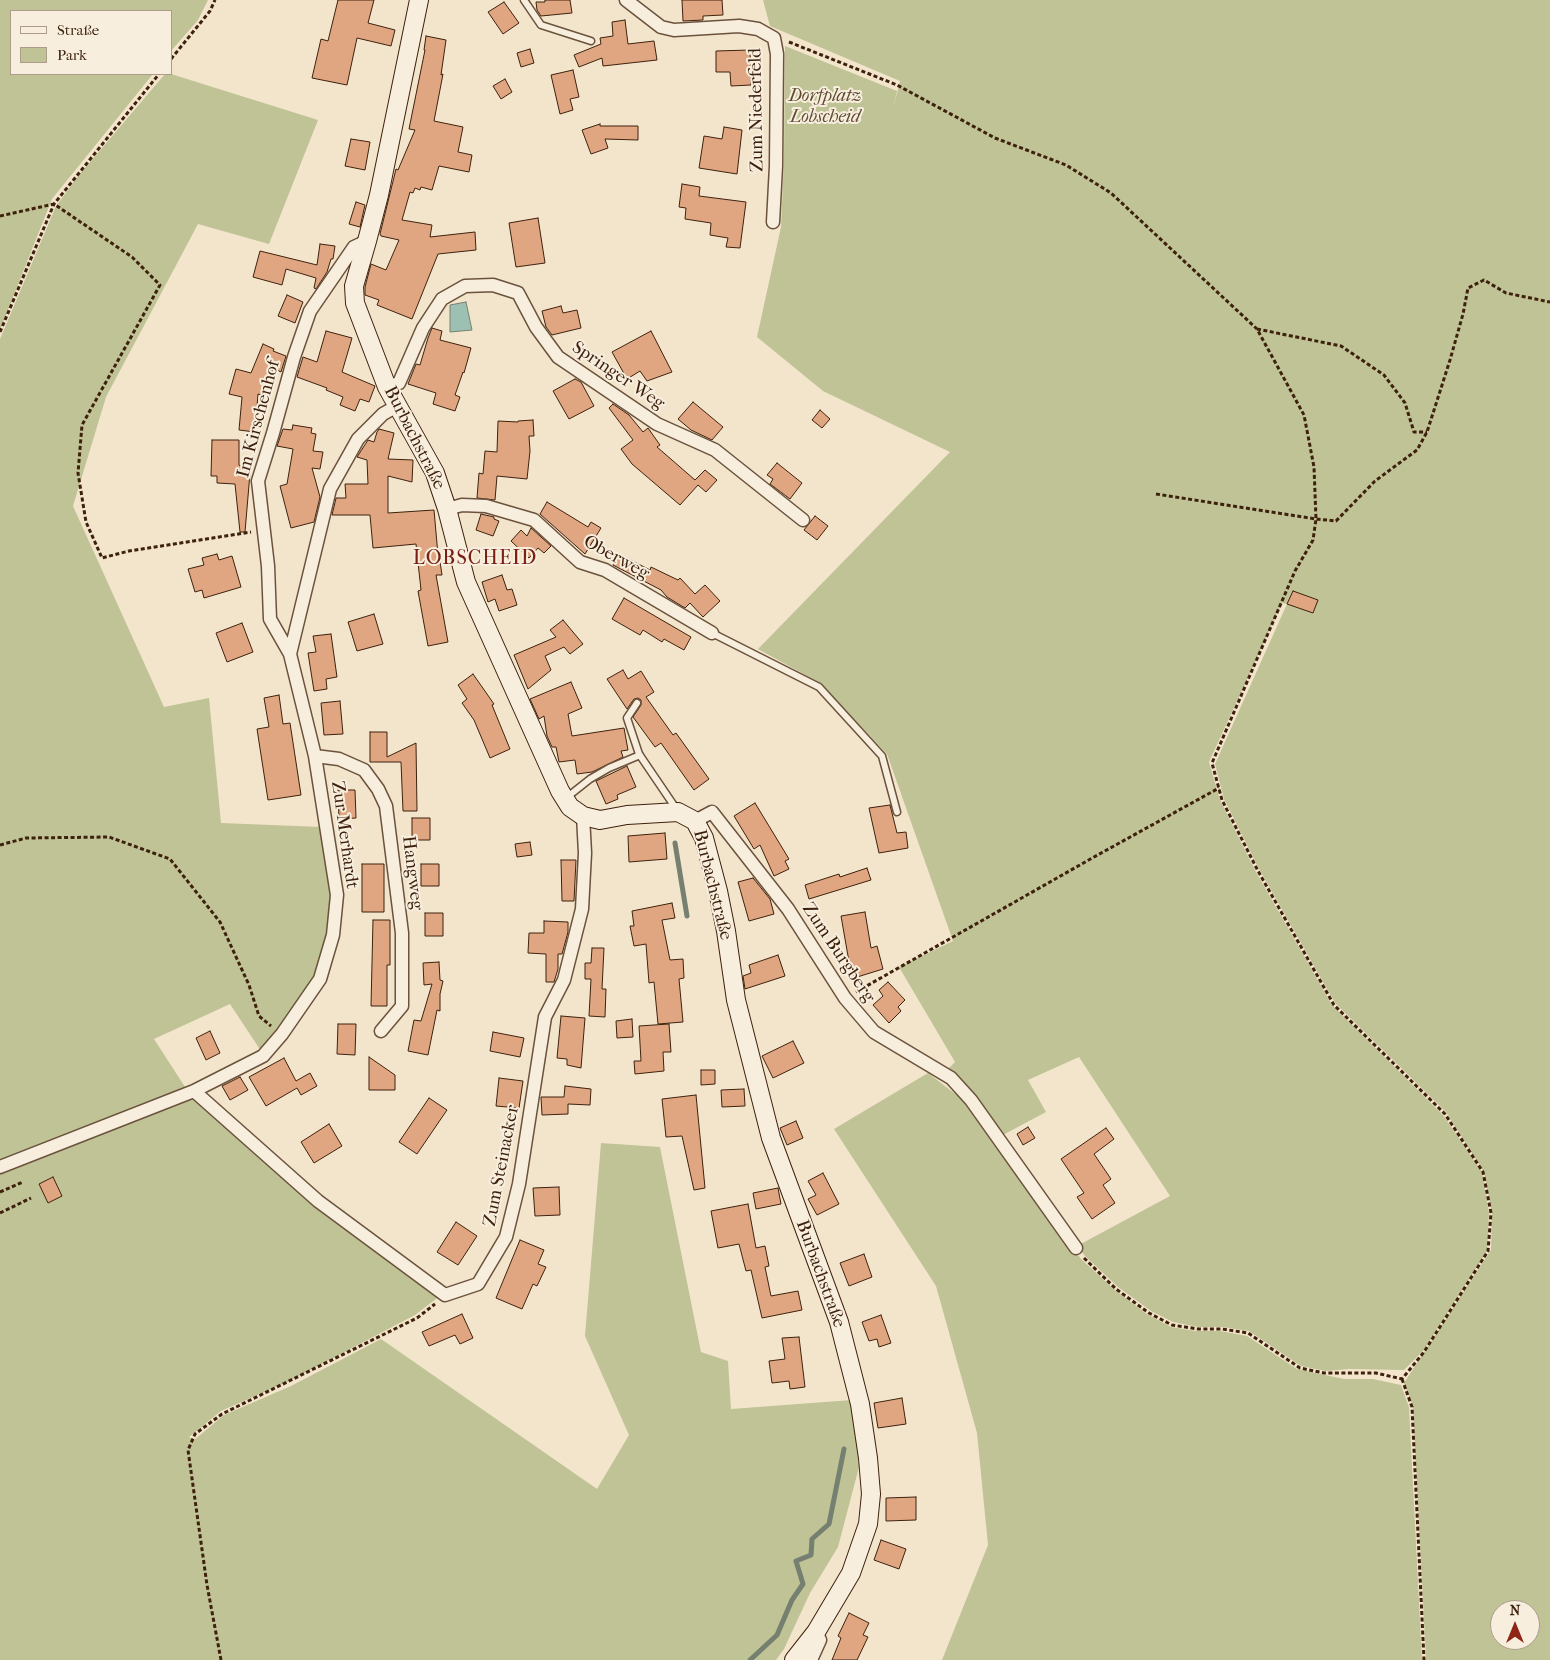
<!DOCTYPE html>
<html>
<head>
<meta charset="utf-8">
<style>
	body { margin:0 }
	#map { position:relative; width:1550px; height:1660px; overflow:hidden; background:#f3e5cc; font-family:"IM FELL French Canon",serif }
	canvas { display:block }
	.legend { position:absolute; left:10px; top:10px; width:162px; height:65px; box-sizing:border-box; background:#f7eede; border:1px solid #ad9c8a; margin:0; padding:6px 9px; list-style:none; font-size:15px; color:#3e210d }
	.legend li { display:flex; align-items:center; gap:10px; height:25px }
	.legend b { width:25px; border:1px solid #ad9c8a }
	.north { position:absolute; left:1490px; top:1600px; width:50px; height:50px; box-sizing:border-box; background:#f7eede; border:1px solid #ad9c8a; border-radius:50%; rotate:0deg; font-size:14px; font-weight:700; line-height:20px; text-align:center; color:#3e210d }
	.north::after { content:''; display:block; margin:auto; width:18px; height:22px; background:#8f2418; clip-path:polygon(50% 0,100% 100%,50% 72%,0 100%) }
</style>
</head>
<body>
<div id="map">
<canvas width="1550" height="1660"></canvas>
<ul class="legend">
<li><b style="height:6px;background:#f7eede"></b>Straße</li>
<li><b style="height:14px;background:#bfc395"></b>Park</li>
</ul>
<div class="north">N</div>
</div>
<script>
const context = document.querySelector('canvas').getContext('2d');
context.lineJoin = 'round';
function paint(path, color) { context.fillStyle = color; context.fill(path, 'evenodd'); }
const poly = rows => new Path2D(rows.map(r => 'M' + r).join(''));
function strokePath(path, color, width, dash) { context.strokeStyle = color; context.lineWidth = width; context.lineCap = dash ? 'butt' : 'round'; context.setLineDash(dash || []); context.stroke(path); }
function label(font, color, halo, rows, align = 'center') {
  context.font = font + ' "IM FELL French Canon",serif'; context.lineWidth = 4; context.setLineDash([]); context.textBaseline = 'middle'; context.strokeStyle = halo; context.fillStyle = color; for (const [text, x, y, turn = 0] of rows) {
    context.save(); context.translate(x, y); context.rotate((+turn || 0) * Math.PI / 180); context.textAlign = isNaN(turn) ? turn : align; if (halo) context.strokeText(text, 0, 0); context.fillText(text, 0, 0); context.restore();
  }
}
paint(poly([
	[0,0,208,0,198,20,171,51,171,11,11,11,11,74,153,74,52,199,0,330],
	[763,0,1550,0,1550,1660,1426,1660,1413,1406,1404,1383,1491,1250,1492,1213,1484,1172,1446,1112,1335,1003,1258,867,1224,799,1215,764,1287,604,1282,603,1209,762,1220,800,1256,872,1332,1005,1443,1115,1482,1172,1489,1213,1487,1251,1423,1351,1404,1370,1349,1369,1326,1371,1301,1366,1249,1331,1222,1327,1198,1327,1173,1322,1151,1311,1118,1287,1085,1256,1077,1246,1170,1196,1079,1057,1028,1080,1046,1112,1001,1136,976,1095,947,1070,955,1062,899,967,953,941,887,754,820,683,758,649,950,452,823,391,757,337,781,227,784,159,785,46,897,91,893,110,900,81,770,26],
	[1500,1610,1530,1610,1530,1640,1500,1640],
	[165,74,171,74,318,120,269,244,198,224,106,397,73,506,164,707,209,698,221,823,321,827,334,896,330,930,317,978,280,1031,261,1051,230,1004,154,1039,187,1090,0,1163,0,339,56,206,79,175],
	[928,1073,967,1103,1081,1259,1115,1290,1147,1314,1171,1327,1196,1331,1220,1331,1247,1336,1297,1369,1344,1379,1373,1379,1401,1385,1409,1407,1422,1660,942,1660,988,1545,977,1433,936,1286,834,1129],
	[193,1094,441,1295,415,1315,287,1382,221,1411,189,1437,194,1440,224,1415,291,1386,381,1339,597,1489,629,1435,585,1336,601,1143,660,1147,701,1352,728,1361,731,1409,852,1400,859,1467,838,1547,810,1593,784,1649,776,1660,0,1660,0,1173]
]), '#bfc395');
const water = poly([
	[466,302,472,330,450,332,450,305,466,302]
]);
paint(water, '#9cc0b2');
strokePath(water, '#768070', 1);
strokePath(poly([
	[675,843,687,916],
	[750,1660,777,1635,792,1600,803,1584,796,1561,811,1555,812,1539,829,1524,844,1449]
]), '#768070', 5);
const building = poly([
	[338,0,374,0,368,23,395,30,391,46,357,38,347,85,312,78,321,39,328,41,338,0],
	[545,0,570,0,572,13,541,16,537,10,536,2,545,2,545,0],
	[682,0,722,0,723,15,703,16,703,20,683,21,682,0],
	[504,2,519,23,503,34,488,12,504,2],
	[625,20,628,44,654,41,657,60,603,66,602,58,579,67,574,55,601,44,600,38,613,36,612,22,625,20],
	[426,36,446,40,441,75,443,74,434,121,463,127,458,152,472,155,469,172,439,166,432,190,421,187,420,190,415,188,413,193,410,192,402,220,432,225,430,237,475,232,476,250,438,254,412,319,377,305,379,300,365,295,365,287,371,264,386,270,399,240,381,236,380,234,396,169,398,170,415,130,409,129,425,50,424,50,426,36],
	[530,49,534,63,521,67,517,53,530,49],
	[750,50,751,85,731,86,730,72,716,72,716,51,750,50],
	[573,70,579,97,570,99,573,110,560,114,551,75,573,70],
	[505,79,512,92,501,99,493,86,505,79],
	[600,124,600,126,638,126,638,140,605,139,608,148,591,154,582,130,600,124],
	[724,127,742,130,737,174,699,168,704,136,722,139,724,127],
	[351,139,370,142,365,170,345,166,351,139],
	[682,184,700,187,699,196,746,202,740,248,726,247,728,238,710,235,711,223,685,219,686,208,679,207,682,184],
	[356,202,365,205,360,227,349,224,356,202],
	[538,218,545,263,516,267,509,223,538,218],
	[320,244,335,246,333,259,331,259,327,272,316,289,314,288,316,278,286,269,282,285,253,277,260,251,317,265,320,244],
	[287,295,303,302,295,323,278,316,287,295],
	[561,306,563,313,577,310,581,328,552,335,546,327,542,311,561,306],
	[432,328,442,331,440,340,471,348,464,373,463,372,455,395,460,397,455,411,433,404,436,393,408,384,416,364,420,365,428,338,432,328],
	[326,331,352,338,342,372,375,386,369,402,360,399,355,411,340,405,343,397,326,390,327,388,297,377,303,357,317,362,326,331],
	[651,331,672,372,647,381,640,371,627,379,612,352,651,331],
	[263,344,274,349,273,351,286,356,281,372,273,368,266,396,258,394,255,432,239,430,242,397,229,394,236,369,251,373,263,344],
	[575,379,581,382,594,406,569,419,553,391,575,379],
	[693,402,723,427,712,440,691,430,678,419,693,402],
	[613,404,629,415,643,432,648,428,660,445,657,447,695,480,705,470,717,480,706,492,698,485,680,505,632,464,621,449,633,440,609,408,613,404],
	[820,410,830,419,822,428,812,420,820,410],
	[533,420,534,436,529,436,530,451,527,479,497,476,495,500,477,498,479,473,483,474,485,451,497,452,498,421,518,422,518,421,533,420],
	[293,425,312,428,311,433,316,434,313,451,323,452,320,469,312,468,320,497,314,522,291,528,280,486,287,484,293,449,277,446,283,429,292,430,293,425],
	[379,429,394,433,388,459,413,460,412,482,388,476,388,513,434,510,438,555,439,555,442,575,436,575,448,642,428,646,418,591,421,590,416,544,373,548,370,515,332,515,336,498,346,498,345,484,368,484,367,460,357,457,368,440,374,442,377,432,379,429],
	[212,440,239,440,239,465,250,473,245,532,240,532,235,484,217,483,217,476,211,476,212,440],
	[777,463,802,483,790,499,770,484,773,479,767,475,777,463],
	[547,502,588,527,591,522,601,528,585,554,540,514,547,502],
	[481,514,494,517,494,519,499,521,493,536,476,530,481,514],
	[815,516,828,526,817,540,804,530,815,516],
	[531,528,551,546,544,553,538,548,529,558,511,541,521,530,527,536,531,528],
	[217,554,219,560,232,556,241,587,204,598,202,590,195,592,188,569,204,565,202,558,217,554],
	[619,554,650,570,651,567,678,580,680,578,695,594,705,585,720,601,703,617,690,603,685,608,667,597,661,590,613,565,619,554],
	[502,575,507,590,512,589,517,605,499,611,495,599,488,602,482,582,502,575],
	[1293,591,1318,600,1313,613,1287,604,1293,591],
	[624,598,691,637,684,650,664,639,662,642,643,630,640,635,612,619,624,598],
	[374,614,383,644,357,651,348,622,374,614],
	[563,620,583,644,570,654,564,647,545,656,551,670,528,689,514,655,556,637,550,630,563,620],
	[242,623,253,652,227,662,216,633,242,623],
	[331,634,337,677,326,679,327,689,314,691,308,653,316,652,313,636,331,634],
	[623,670,628,679,641,671,654,692,646,697,673,735,676,733,709,779,694,790,661,743,655,747,633,717,641,705,641,700,638,698,634,699,627,709,607,679,623,670],
	[473,674,494,704,492,705,510,749,490,758,474,720,462,703,467,699,458,685,473,674],
	[571,682,582,708,568,714,572,736,624,728,628,750,621,751,623,757,592,772,577,774,575,760,559,762,556,747,552,747,547,736,544,716,539,719,530,699,571,682],
	[279,695,283,724,290,723,301,795,268,800,257,729,269,727,264,698,279,695],
	[340,701,343,734,324,735,321,703,340,701],
	[370,732,387,732,387,757,416,743,417,811,403,811,401,762,370,762,370,732],
	[627,766,636,787,617,795,618,799,606,804,596,781,627,766],
	[338,790,355,790,356,818,339,819,338,790],
	[755,803,789,859,785,861,789,869,774,876,760,845,754,849,734,816,755,803],
	[890,805,897,833,906,832,908,848,879,853,869,808,890,805],
	[412,818,430,818,430,840,412,840,412,818],
	[665,833,667,859,629,862,628,836,665,833],
	[530,842,532,855,517,857,515,844,530,842],
	[561,860,576,860,574,901,562,901,561,860],
	[362,864,384,864,384,912,362,912,362,864],
	[421,864,439,864,439,886,421,886,421,864],
	[867,868,871,880,809,899,805,885,839,874,840,877,867,868],
	[753,878,770,899,774,914,749,921,738,882,753,878],
	[672,903,675,918,662,920,670,960,683,959,684,978,679,979,683,1022,658,1024,654,982,649,983,646,944,634,946,630,926,634,926,632,911,672,903],
	[865,912,871,948,877,946,883,969,854,978,848,956,841,916,865,912],
	[425,913,443,913,443,936,425,936,425,913],
	[373,920,390,920,390,965,387,965,387,1006,371,1006,373,920],
	[544,921,568,922,568,932,562,954,558,954,558,969,554,982,546,982,546,954,528,953,529,933,544,933,544,921],
	[592,948,604,948,602,989,606,989,605,1017,589,1016,591,979,585,979,585,963,591,963,592,948],
	[778,955,785,976,745,989,743,976,751,973,749,965,778,955],
	[439,962,440,980,443,981,440,994,440,1011,437,1010,428,1055,408,1051,414,1020,421,1021,432,984,424,985,423,963,439,962],
	[888,982,905,1000,898,1007,901,1011,889,1023,873,1005,883,996,879,990,888,982],
	[561,1016,585,1018,581,1068,567,1065,567,1059,557,1058,561,1016],
	[632,1019,633,1037,617,1038,616,1021,632,1019],
	[338,1024,356,1024,355,1055,337,1054,338,1024],
	[669,1024,671,1052,663,1052,664,1071,635,1074,634,1061,641,1061,639,1026,669,1024],
	[210,1031,220,1053,206,1060,196,1038,210,1031],
	[493,1032,524,1038,520,1057,490,1051,493,1032],
	[793,1041,804,1063,773,1078,762,1056,793,1041],
	[369,1057,395,1075,395,1090,369,1090,369,1057],
	[284,1058,296,1081,310,1073,317,1086,301,1095,297,1088,266,1106,249,1077,284,1058],
	[701,1070,715,1070,715,1084,701,1085,701,1070],
	[240,1077,248,1090,230,1100,222,1086,240,1077],
	[499,1078,523,1081,519,1108,496,1106,499,1078],
	[565,1086,591,1089,590,1105,568,1104,568,1114,542,1115,541,1097,564,1097,565,1086],
	[744,1089,745,1106,722,1107,721,1090,744,1089],
	[696,1095,705,1188,694,1190,682,1136,666,1137,662,1099,696,1095],
	[429,1098,447,1110,417,1154,399,1142,429,1098],
	[796,1121,803,1138,787,1145,780,1128,796,1121],
	[329,1124,342,1146,314,1163,301,1142,329,1124],
	[1028,1127,1035,1138,1023,1145,1017,1134,1028,1127],
	[1106,1128,1114,1139,1094,1154,1111,1179,1103,1185,1115,1203,1092,1219,1077,1197,1084,1193,1061,1159,1106,1128],
	[823,1173,839,1204,817,1215,808,1199,816,1195,808,1181,823,1173],
	[53,1177,62,1196,48,1203,39,1184,53,1177],
	[559,1187,560,1215,535,1216,533,1188,559,1187],
	[778,1188,781,1204,756,1209,753,1193,778,1188],
	[748,1204,756,1248,765,1246,769,1266,765,1267,771,1296,798,1291,802,1310,762,1318,751,1270,746,1271,739,1244,718,1248,711,1211,748,1204],
	[456,1222,477,1236,458,1265,437,1252,456,1222],
	[520,1240,544,1250,538,1264,546,1267,537,1286,533,1284,522,1309,496,1298,520,1240],
	[864,1254,872,1277,849,1286,840,1263,864,1254],
	[462,1314,473,1338,460,1344,455,1335,429,1346,422,1332,462,1314],
	[881,1315,891,1343,879,1347,877,1339,869,1341,862,1322,881,1315],
	[799,1337,805,1387,790,1389,789,1381,772,1383,769,1361,785,1359,782,1338,799,1337],
	[902,1398,906,1424,878,1428,874,1403,902,1398],
	[916,1497,916,1520,886,1521,886,1498,916,1497],
	[881,1540,906,1549,899,1569,874,1560,881,1540],
	[849,1613,869,1623,863,1635,868,1637,857,1660,832,1660,841,1638,838,1636,849,1613]
]);
paint(building, '#dfa681');
strokePath(building, '#3e210d', 1);
const lane = poly([
	[524,0,541,25,591,41],
	[712,633,819,687,882,756,897,812],
	[637,703,627,718,639,754,677,810],
	[566,798,590,779,609,768,640,755]
]);
const street = poly([
	[626,0,661,27,674,30,739,26,758,29,774,38,777,54,776,166,773,222],
	[387,387,399,383,423,328,442,299,465,286,493,285,518,293,536,327,558,357,657,424,715,450,803,520],
	[447,509,462,505,486,506,534,520,580,562,605,570,712,633],
	[290,654,270,619,268,566,258,481,273,433,294,357,310,311,354,247,367,241],
	[315,756,339,759,364,770,378,789,386,806,402,933,402,1006,381,1031],
	[695,821,712,812,788,909,845,998,874,1032,951,1078,971,1100,1076,1248],
	[194,1091,318,1201,445,1295,478,1284,506,1237,519,1184,545,1017,564,980,582,909,585,853,583,816],
	[0,1167,194,1091,263,1056,282,1034,320,979,333,935,337,895,315,756,290,654,330,489,358,439,383,414,397,406],
	[811,1660,820,1640,816,1632]
]);
const secondary = poly([
	[419,0,379,195,367,241,354,286,355,303,387,387,435,473,447,509,466,582,560,791,570,807,583,816,600,820,627,815,678,812,695,821,704,838,718,891,726,931,736,1000,771,1138,839,1322,860,1404,868,1458,871,1494,868,1524,851,1573,816,1632,794,1660]
]);
strokePath(lane, '#6b523d', 9);
strokePath(street, '#6b523d', 15);
strokePath(secondary, '#3e210d', 20);
strokePath(poly([
	[789,42,897,85,995,138,1066,165,1111,193,1257,329,1304,415,1314,467,1316,519,1313,540,1295,571,1212,763,1222,800,1258,871,1334,1005,1445,1114,1483,1172,1491,1213,1488,1251,1424,1352,1402,1379],
	[171,59,210,11,215,0],
	[0,216,54,204,132,257,160,285,82,425,78,473,86,522,102,558,129,551,251,532],
	[1257,329,1341,346,1384,375,1405,403,1414,432,1427,432],
	[0,332,54,204,159,74],
	[1156,494,1316,519,1336,521,1375,481,1417,450,1427,432,1450,360,1463,314,1468,288,1484,280,1506,293,1550,302],
	[0,845,26,838,109,837,170,859,220,922,249,985,259,1016,271,1026],
	[856,992,1094,857,1219,788],
	[0,1192,23,1182],
	[0,1213,31,1198],
	[1084,1258,1116,1289,1149,1313,1172,1325,1198,1329,1222,1329,1248,1333,1300,1368,1324,1373,1376,1373,1402,1379],
	[1402,1379,1412,1407,1424,1660],
	[221,1660,207,1585,188,1450,195,1434,222,1414,417,1318,435,1304]
]), '#3e210d', 3, [4, 2.5]);
strokePath(lane, '#f7eede', 6);
strokePath(street, '#f7eede', 12);
strokePath(secondary, '#f7eede', 18);
label('italic 18px', '#5e4a2f', '#f7eede', [
	["Dorfplatz",825,97],
	["Lobscheid",825,118]
]);
label('18px', '#3e210d', '#f7eede', [
	["Zum Niederfeld",757,110,-91],
	["Springer Weg",618,376,34],
	["Im Kirschenhof",259,419,-75],
	["Burbachstraße",414,438,63],
	["Oberweg",616,558,29],
	["Zur Merhardt",344,835,82],
	["Hangweg",412,873,83],
	["Burbachstraße",712,885,76],
	["Zum Burgberg",838,953,56],
	["Zum Steinacker",502,1166,-79],
	["Burbachstraße",820,1274,70]
]);
context.letterSpacing = '1px';
label('20px', '#7a1f14', '#f7eede', [
	["LOBSCHEID",475,559]
]);
context.letterSpacing = '0px';
</script>
</body>
</html>
